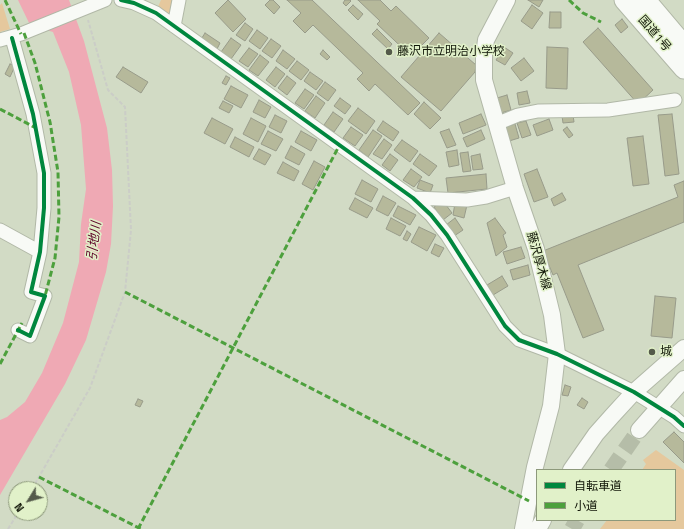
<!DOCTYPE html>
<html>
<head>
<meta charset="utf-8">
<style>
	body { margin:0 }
	#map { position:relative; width:684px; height:529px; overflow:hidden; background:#d2dbc5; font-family:"Titillium Web","Noto Sans JP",sans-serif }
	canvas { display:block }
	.legend { position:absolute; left:536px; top:469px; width:140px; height:52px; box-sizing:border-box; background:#e1f1c9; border:1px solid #8d997b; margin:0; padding:5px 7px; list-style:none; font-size:12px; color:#101507 }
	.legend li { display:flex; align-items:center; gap:8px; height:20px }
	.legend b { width:20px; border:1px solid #8d997b }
	.north { position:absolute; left:8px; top:481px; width:40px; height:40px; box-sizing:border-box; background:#e1f1c9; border:1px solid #8d997b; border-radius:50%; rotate:233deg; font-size:11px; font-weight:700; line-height:16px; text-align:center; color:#101507 }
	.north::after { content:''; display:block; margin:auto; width:14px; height:18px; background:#545a4a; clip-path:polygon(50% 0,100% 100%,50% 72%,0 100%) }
</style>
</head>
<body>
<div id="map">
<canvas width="684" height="529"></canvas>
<ul class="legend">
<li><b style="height:5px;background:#00873e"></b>自転車道</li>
<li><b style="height:5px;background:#4da03d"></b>小道</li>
</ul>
<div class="north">N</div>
</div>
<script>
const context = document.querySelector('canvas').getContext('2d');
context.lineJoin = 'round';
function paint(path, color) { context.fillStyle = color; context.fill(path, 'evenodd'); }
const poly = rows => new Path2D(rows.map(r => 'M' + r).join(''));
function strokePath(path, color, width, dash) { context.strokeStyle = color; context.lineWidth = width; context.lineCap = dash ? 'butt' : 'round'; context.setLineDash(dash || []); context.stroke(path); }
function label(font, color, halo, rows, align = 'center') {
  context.font = font + ' "Titillium Web","Noto Sans JP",sans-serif'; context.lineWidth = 3; context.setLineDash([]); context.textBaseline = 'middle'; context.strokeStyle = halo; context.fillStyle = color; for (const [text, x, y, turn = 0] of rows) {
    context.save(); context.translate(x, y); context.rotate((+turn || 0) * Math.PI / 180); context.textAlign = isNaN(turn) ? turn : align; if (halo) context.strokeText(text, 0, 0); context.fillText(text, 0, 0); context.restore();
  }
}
paint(poly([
	[161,0,174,0,172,20,157,9],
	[2,3,10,29,0,32,0,5],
	[656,450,684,470,684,529,600,529,607,520,675,520,675,470,642,470,646,464,643,460]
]), '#e5c89d');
paint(poly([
	[18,0,69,0,84,41,107,128,112,170,113,206,111,244,106,272,86,340,65,384,0,495,0,420,7,417,25,402,42,373,63,323,79,262,81,224,86,189,81,125,69,72,53,32,30,25]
]), '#efa9b4');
const building = poly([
	[228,0,246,19,233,32,215,13,228,0],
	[270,0,273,0,280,7,274,14,265,5,270,0],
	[287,0,312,0,420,103,408,115,375,84,369,91,357,79,363,73,313,25,305,33,293,21,301,13,287,0],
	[345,0,350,0,351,1,346,6,343,3,345,0],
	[358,0,380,0,391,11,396,6,429,38,411,56,377,24,380,21,358,0],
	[528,0,543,0,539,7,528,0],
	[353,5,363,14,358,20,348,10,353,5],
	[532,5,543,13,532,29,521,21,532,5],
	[550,12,561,12,561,28,549,28,550,12],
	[622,19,628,27,621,33,615,25,622,19],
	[245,23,253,29,245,41,236,35,245,23],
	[598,28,653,90,638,104,583,42,598,28],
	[377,29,392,44,388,49,372,34,377,29],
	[257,30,268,38,260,49,249,41,257,30],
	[205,33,220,43,216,51,200,41,205,33],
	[439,33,476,65,475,72,441,111,401,77,439,33],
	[231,38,241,45,231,59,221,52,231,38],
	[271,39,281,46,272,58,262,51,271,39],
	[504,47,513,53,505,65,496,60,504,47],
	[547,47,568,48,567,89,546,88,547,47],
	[249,48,258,54,248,67,239,61,249,48],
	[283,50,295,59,287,69,276,61,283,50],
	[323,50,330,57,327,60,320,54,323,50],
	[260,55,269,62,258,76,249,70,260,55],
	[524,58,534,71,521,81,511,68,524,58],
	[297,61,309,70,301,80,289,71,297,61],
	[10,64,15,66,10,77,5,74,10,64],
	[123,67,148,82,141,93,116,77,123,67],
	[276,67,285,74,275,87,266,80,276,67],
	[310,72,323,81,316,90,304,81,310,72],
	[226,76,230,78,226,85,222,83,226,76],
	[287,76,296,83,287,95,278,88,287,76],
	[325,82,336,90,328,101,317,93,325,82],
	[231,86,248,95,241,108,224,99,231,86],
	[305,89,314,95,304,109,295,103,305,89],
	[527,91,530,103,519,105,517,93,527,91],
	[507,95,511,110,501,113,497,98,507,95],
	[316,96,325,103,315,118,305,111,316,96],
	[340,98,351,106,345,114,334,106,340,98],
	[259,100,271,107,265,118,253,112,259,100],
	[223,101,233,106,229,113,219,108,223,101],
	[424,102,441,118,430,129,414,114,424,102],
	[358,108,375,121,366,134,348,121,358,108],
	[333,112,343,119,334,132,324,125,333,112],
	[481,114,486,125,463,134,459,123,481,114],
	[672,114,679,174,665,176,658,115,672,114],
	[275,115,287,121,281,133,269,127,275,115],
	[573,115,574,122,563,123,562,116,573,115],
	[212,118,233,129,225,144,204,133,212,118],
	[251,118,266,126,258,142,243,134,251,118],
	[549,119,553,130,537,136,533,125,549,119],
	[383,121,399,132,393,141,377,130,383,121],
	[526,121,531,135,522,138,517,123,526,121],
	[515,124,519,138,509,141,505,127,515,124],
	[351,127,363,135,355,146,343,138,351,127],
	[567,127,573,135,569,138,563,130,567,127],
	[449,129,456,145,447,148,440,132,449,129],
	[373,130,382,136,368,157,359,150,373,130],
	[481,130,485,139,467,147,463,138,481,130],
	[268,131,283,139,276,151,261,144,268,131],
	[301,131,317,140,311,151,295,142,301,131],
	[643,136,649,184,633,186,627,138,643,136],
	[235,137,254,147,249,157,230,147,235,137],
	[384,139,392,145,382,159,373,154,384,139],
	[402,140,418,151,410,162,394,150,402,140],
	[291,146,305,154,299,165,285,158,291,146],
	[259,149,271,155,265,165,253,159,259,149],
	[457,150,459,165,449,167,446,152,457,150],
	[468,152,471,171,463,172,460,153,468,152],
	[390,154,398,160,390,171,382,165,390,154],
	[420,154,437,166,429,176,413,164,420,154],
	[480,154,483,169,473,170,471,156,480,154],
	[314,161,325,167,313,190,302,184,314,161],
	[283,162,299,171,294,181,277,173,283,162],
	[411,169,422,177,414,187,403,180,411,169],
	[537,169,548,197,534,202,524,174,537,169],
	[486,174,487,189,448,193,446,178,486,174],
	[362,180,378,189,371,202,355,194,362,180],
	[420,180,433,185,430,193,417,188,420,180],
	[684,181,684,222,578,265,604,330,583,338,557,273,553,275,543,251,678,197,674,185,684,181],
	[562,193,566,200,554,206,551,199,562,193],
	[383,196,396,203,388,216,376,210,383,196],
	[355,198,373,208,367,218,349,209,355,198],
	[443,201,452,213,443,220,434,207,443,201],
	[455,203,467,205,464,218,453,215,455,203],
	[398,206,416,215,410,225,393,216,398,206],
	[391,218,406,226,400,236,386,229,391,218],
	[455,218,463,230,454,236,446,225,455,218],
	[495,218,506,233,503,235,507,247,496,256,487,223,495,218],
	[419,227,436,235,427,251,411,242,419,227],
	[407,231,411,234,407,241,403,239,407,231],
	[435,244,444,248,439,257,431,253,435,244],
	[521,247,525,258,507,264,503,252,521,247],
	[528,265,530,275,513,280,510,270,528,265],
	[502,276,508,286,493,295,487,285,502,276],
	[655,296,676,298,672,338,651,336,655,296],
	[565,385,571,387,568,396,562,395,565,385],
	[582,398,588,402,584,409,577,405,582,398],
	[138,399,143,401,140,407,135,405,138,399],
	[674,432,684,442,684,463,663,442,674,432]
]);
paint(building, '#b6b99b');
strokePath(building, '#989b8a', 1);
strokePath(poly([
	[611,470,639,430],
	[572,529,577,520]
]), '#b5bda8', 16, [16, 8]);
const minor = poly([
	[121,0,134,3,156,13,413,198,431,215,447,235,505,326,519,340,557,354,634,392,674,417,684,426],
	[174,26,179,0],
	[12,38,33,114,44,173,44,208,40,252,31,292,45,296,30,336,18,330],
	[0,40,21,34,105,0],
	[496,124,518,115,538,111,608,110,675,100],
	[413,198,467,200,486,197,515,188],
	[0,230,40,252]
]);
const major = poly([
	[507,0,486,40,484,55,484,80,515,188,536,249,552,315,557,354,551,406,535,467,523,529],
	[639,430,684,379],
	[571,470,596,434,612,416,634,392,684,348],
	[538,529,543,520]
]);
const highway = poly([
	[624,0,684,69],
	[646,0,684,45]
]);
strokePath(minor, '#b1b8a7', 15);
strokePath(major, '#b1b8a7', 18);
strokePath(highway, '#b1b8a7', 21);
strokePath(poly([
	[32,489,90,388,125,292,131,230,125,107,108,90,88,20],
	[8,529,18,513]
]), '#cbcdc7', 2, [4, 2]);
strokePath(minor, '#f8faf6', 13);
strokePath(major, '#f8faf6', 16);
strokePath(highway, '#f8faf6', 19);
strokePath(poly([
	[5,0,21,34],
	[569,0,583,13,601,22],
	[24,33,35,63,50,122,58,172,59,217,55,258,45,296],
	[0,109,36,128],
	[125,292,529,501],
	[0,364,22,323],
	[39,477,141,529],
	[138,529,339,146]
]), '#4da03d', 3, [6, 3]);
strokePath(poly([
	[121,0,134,3,156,13,413,198,431,215,447,235,505,326,519,340,557,354,634,392,674,417,684,426],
	[12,38,33,114,44,173,44,208,40,252,31,292,45,296,30,336,18,330]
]), '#00873e', 4);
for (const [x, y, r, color] of [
	[389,52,4,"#545a4a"],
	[652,352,4,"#545a4a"]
]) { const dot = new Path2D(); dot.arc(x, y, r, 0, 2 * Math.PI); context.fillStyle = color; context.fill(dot); strokePath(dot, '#e1f1c9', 1.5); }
label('12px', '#101507', '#e1f1c9', [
	["国道1号",654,34,49],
	["藤沢厚木線",538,261,74]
]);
label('12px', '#101507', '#e1f1c9', [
	["藤沢市立明治小学校",397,52],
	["城",660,352]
], 'left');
label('italic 13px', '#5e0027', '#e1f1c9', [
	["引地川",95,241,-83]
]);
</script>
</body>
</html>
